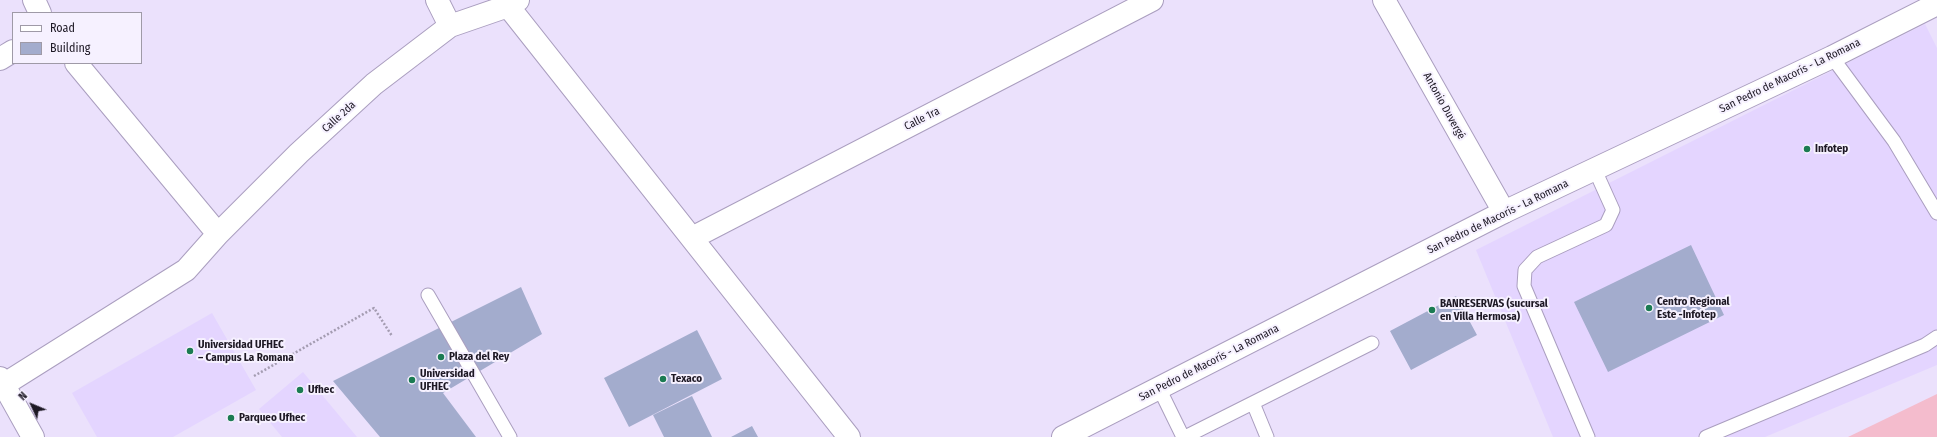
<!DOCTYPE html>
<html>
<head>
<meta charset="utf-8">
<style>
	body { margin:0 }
	#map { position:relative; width:1937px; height:437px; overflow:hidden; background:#ebe1fc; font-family:"Fira Sans Condensed",sans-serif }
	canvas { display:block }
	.legend { position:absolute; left:12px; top:12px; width:130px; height:52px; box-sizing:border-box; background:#f6f1ff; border:1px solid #9f9aa7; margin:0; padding:5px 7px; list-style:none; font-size:12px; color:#1d1824 }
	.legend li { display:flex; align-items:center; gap:8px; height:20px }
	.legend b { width:20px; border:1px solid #9f9aa7 }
	.north { position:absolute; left:12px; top:385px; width:40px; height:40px; -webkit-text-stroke:3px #f6f1ff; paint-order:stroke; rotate:314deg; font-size:11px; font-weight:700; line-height:16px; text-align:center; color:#1d1824 }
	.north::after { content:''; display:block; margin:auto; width:14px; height:18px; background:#1d1824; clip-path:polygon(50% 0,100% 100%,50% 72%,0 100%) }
</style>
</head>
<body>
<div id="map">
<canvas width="1937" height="437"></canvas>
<ul class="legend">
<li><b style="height:5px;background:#fff"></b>Road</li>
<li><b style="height:11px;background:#a3accd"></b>Building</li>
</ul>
<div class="north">N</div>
</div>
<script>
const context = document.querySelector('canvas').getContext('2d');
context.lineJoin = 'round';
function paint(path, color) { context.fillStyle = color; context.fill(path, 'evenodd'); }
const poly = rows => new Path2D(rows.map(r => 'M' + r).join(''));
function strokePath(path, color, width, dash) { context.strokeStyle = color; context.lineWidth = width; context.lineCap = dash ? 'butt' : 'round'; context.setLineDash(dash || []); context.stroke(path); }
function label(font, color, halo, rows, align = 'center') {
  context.font = font + ' "Fira Sans Condensed",sans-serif'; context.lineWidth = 4; context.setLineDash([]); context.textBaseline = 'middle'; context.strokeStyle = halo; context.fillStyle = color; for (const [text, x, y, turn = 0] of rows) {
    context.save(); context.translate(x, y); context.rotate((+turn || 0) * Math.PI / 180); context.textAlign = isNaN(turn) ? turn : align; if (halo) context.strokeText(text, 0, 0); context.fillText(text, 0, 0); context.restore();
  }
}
paint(poly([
	[1925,24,1937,48,1937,365,1765,437,1553,437,1476,250],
	[212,313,256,390,173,437,97,437,72,393],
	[303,372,357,437,282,437,259,409]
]), '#e4d5ff');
paint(poly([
	[1937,394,1937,437,1848,437]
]), '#f4bccd');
paint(poly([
	[1691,245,1724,315,1608,372,1574,302],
	[521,287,542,334,443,393,476,437,380,437,333,381],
	[1456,296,1477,335,1411,370,1390,331],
	[697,330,722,379,629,427,604,378],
	[692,396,712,437,664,437,653,415],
	[752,426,758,437,731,437]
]), '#a3accd');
const service = poly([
	[1832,57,1894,141,1937,213],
	[428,295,510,437],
	[1159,388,1183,437],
	[1253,403,1267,437],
	[1185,437,1372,343],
	[1588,437,1524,286,1525,270,1537,257,1606,225,1613,210,1595,170],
	[1706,437,1925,345,1937,337]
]);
const minor = poly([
	[34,0,40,13],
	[437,0,450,26],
	[1384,0,1504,212],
	[508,6,849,437],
	[0,59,13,51],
	[76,63,218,234],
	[692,238,1152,0],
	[0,378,33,437],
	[0,387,186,270,218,234,299,153,374,84,450,26,508,6,518,0]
]);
const primary = poly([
	[1063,437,1504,212,1832,57,1937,4]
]);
strokePath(service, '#aa9ebf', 15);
strokePath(minor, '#aa9ebf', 24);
strokePath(primary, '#aa9ebf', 24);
strokePath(poly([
	[254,376,374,308,392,336]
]), '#a49cb1', 2.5, [2, 2]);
strokePath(service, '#fff', 13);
strokePath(minor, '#fff', 22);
strokePath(primary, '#fff', 22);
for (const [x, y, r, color] of [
	[1807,149,4,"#1b7b52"],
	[1649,308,4,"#1b7b52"],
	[1432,310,4,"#1b7b52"],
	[190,351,4,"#1b7b52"],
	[441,357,4,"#1b7b52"],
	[663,379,4,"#1b7b52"],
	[412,380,4,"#1b7b52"],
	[300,390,4,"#1b7b52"],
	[231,418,4,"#1b7b52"]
]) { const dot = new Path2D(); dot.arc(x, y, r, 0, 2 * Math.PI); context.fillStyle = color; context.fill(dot); strokePath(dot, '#f6f1ff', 1.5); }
label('11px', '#1d1824', '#f6f1ff', [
	["San Pedro de Macorís - La Romana",1790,76,-26],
	["Antonio Duvergé",1444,106,61],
	["Calle 2da",339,117,-42],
	["Calle 1ra",922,119,-27],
	["San Pedro de Macorís - La Romana",1498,217,-26],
	["San Pedro de Macorís - La Romana",1209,363,-27]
]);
label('bold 11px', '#1d1824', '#f6f1ff', [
	["Infotep",1815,149],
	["Centro Regional",1657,302],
	["Este -Infotep",1657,315],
	["BANRESERVAS (sucursal",1440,304],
	["en Villa Hermosa)",1440,317],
	["Universidad UFHEC",198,345],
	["– Campus La Romana",198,358],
	["Plaza del Rey",449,357],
	["Universidad",420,374],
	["UFHEC",420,387],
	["Texaco",671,379],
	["Ufhec",308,390],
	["Parqueo Ufhec",239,418]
], 'left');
</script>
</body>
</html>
